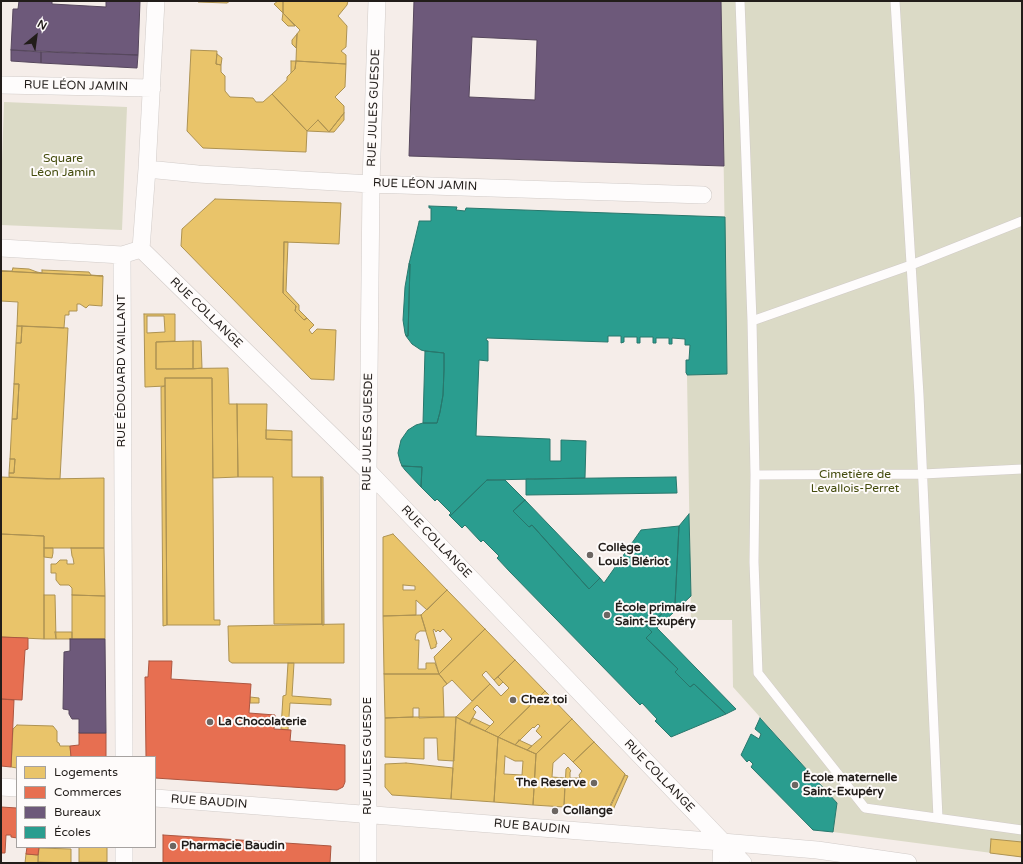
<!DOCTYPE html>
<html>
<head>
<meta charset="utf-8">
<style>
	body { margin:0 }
	#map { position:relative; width:1023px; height:864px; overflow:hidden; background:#f5ede9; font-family:"Varela Round",sans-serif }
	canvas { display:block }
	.frame { position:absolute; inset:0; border:2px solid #221d1a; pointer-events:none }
	.legend { position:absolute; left:16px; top:756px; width:140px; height:92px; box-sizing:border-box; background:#fefbfa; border:1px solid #a6a2a0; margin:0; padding:5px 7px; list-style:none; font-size:12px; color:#221d1a }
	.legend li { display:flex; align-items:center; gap:8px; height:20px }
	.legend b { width:20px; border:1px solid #a6a2a0 }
	.north { position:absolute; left:16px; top:16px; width:40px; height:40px; -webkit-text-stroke:3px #fefbfa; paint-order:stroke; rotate:29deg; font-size:11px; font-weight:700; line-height:16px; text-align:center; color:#221d1a }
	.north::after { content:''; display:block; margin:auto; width:14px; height:18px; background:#221d1a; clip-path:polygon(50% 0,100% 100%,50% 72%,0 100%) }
</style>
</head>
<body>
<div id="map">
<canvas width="1023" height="864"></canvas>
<div class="frame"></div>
<ul class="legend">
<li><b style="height:11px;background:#e9c46a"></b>Logements</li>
<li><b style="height:11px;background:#e76f51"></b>Commerces</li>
<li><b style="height:11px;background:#6d597a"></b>Bureaux</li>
<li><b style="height:11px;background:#2a9d8f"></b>Écoles</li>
</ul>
<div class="north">N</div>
</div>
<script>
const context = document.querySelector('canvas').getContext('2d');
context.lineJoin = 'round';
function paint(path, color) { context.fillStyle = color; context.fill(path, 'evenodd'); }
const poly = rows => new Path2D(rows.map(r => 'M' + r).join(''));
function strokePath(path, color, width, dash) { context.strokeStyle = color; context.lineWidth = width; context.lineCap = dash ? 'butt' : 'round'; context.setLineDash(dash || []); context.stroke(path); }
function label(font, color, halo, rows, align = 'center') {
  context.font = font + ' "Varela Round",sans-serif'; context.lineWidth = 4; context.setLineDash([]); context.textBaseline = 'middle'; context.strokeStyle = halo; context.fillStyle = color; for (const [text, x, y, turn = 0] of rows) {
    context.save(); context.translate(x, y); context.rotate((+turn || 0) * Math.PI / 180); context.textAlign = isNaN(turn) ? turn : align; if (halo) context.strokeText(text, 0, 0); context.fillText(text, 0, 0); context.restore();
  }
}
paint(poly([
	[721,1,1022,1,1022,857,833,832,837,803,733,687,732,620,691,620,687,375,727,374],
	[4,102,127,107,122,230,1,225,1,190]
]), '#dbdac6');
const homes = poly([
	[198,1,230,1,227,3,198,2,198,1],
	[278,1,283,1,283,13,274,4,278,1],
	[283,1,348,1,347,5,338,16,347,26,346,47,341,51,346,55,346,64,296,61,297,34,300,30,283,13,283,1],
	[283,13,295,26,288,26,282,20,283,13],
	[297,34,296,48,292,44,292,40,297,34],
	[191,50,217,51,216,64,221,65,221,72,225,76,225,91,230,97,253,98,256,102,263,102,272,94,307,131,306,152,203,148,187,131,191,50],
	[217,54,222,58,221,65,216,64,217,54],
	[291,61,296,61,295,69,291,73,291,61],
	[296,61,346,64,345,87,335,97,344,106,344,113,329,132,318,120,307,131,272,94,287,80,287,77,295,69,296,61],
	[344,113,344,120,334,132,329,132,344,113],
	[318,120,329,132,307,131,318,120],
	[215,199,341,203,339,244,284,242,283,293,296,306,295,311,304,320,307,318,314,325,309,330,312,334,317,329,336,330,334,380,311,379,181,246,182,229,215,199],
	[284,242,288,242,286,291,299,305,299,310,307,318,304,320,295,311,296,306,283,293,284,242],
	[13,268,29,269,37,272,37,273,1,271,12,271,13,268],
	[42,270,89,272,91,275,103,276,37,273,37,272,42,273,42,270],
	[1,271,103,276,102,306,89,305,86,308,80,304,77,304,77,311,69,311,69,315,65,315,64,328,17,326,18,302,1,301,1,271],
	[144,314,175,314,175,341,156,342,156,369,228,368,229,404,237,404,238,477,213,478,212,378,165,378,165,386,145,387,144,314],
	[147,316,164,316,165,332,147,333,147,316],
	[17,326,22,326,21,343,16,343,17,326],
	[22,326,68,328,60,479,9,477,9,473,14,473,15,459,10,459,12,419,17,419,19,384,14,384,16,343,21,343,22,326],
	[193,341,201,341,202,368,193,369,193,341],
	[193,341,193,369,156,369,156,342,193,341],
	[165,378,212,378,214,620,220,620,220,625,167,625,165,378],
	[14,384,19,384,17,419,12,419,14,384],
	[165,386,167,625,163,626,161,387,165,386],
	[237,404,267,404,266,439,292,440,292,477,321,477,322,624,274,624,273,477,238,477,237,404],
	[266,430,292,431,292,440,266,439,266,430],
	[10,459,15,459,14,473,9,473,10,459],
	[1,477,47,479,104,478,104,548,44,548,44,536,1,534,1,477],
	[321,477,323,477,324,625,322,625,321,477],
	[1,534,44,536,44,639,1,637,1,534],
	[393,534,447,590,427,610,416,600,416,615,383,616,383,537,393,534],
	[403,585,415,586,415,590,403,590,403,585],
	[44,548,53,548,53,553,52,558,44,557,44,548],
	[71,548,104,548,105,596,72,595,72,588,69,585,60,585,56,580,56,573,51,573,51,564,56,564,60,560,67,560,67,564,74,564,73,558,72,556,71,548],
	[447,590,485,629,439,674,434,657,452,639,443,629,440,632,438,630,436,632,434,629,433,630,437,644,436,644,436,647,431,649,421,615,447,590],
	[44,595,55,595,56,639,44,639,44,595],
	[72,595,105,596,105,639,72,639,72,595],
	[421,615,426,631,420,631,416,634,415,640,419,640,418,669,426,669,426,663,435,663,439,674,384,674,383,616,421,615],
	[344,624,344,663,232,663,229,661,228,626,344,624],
	[485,629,515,660,494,680,486,671,482,675,490,684,472,701,452,680,447,684,439,674,485,629],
	[55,632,72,632,72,639,56,639,55,632],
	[515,660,545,691,498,737,485,731,494,722,477,705,473,709,476,712,469,724,456,717,490,684,501,696,509,688,498,677,515,660],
	[288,663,294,663,292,696,331,699,331,705,290,703,288,730,281,729,283,696,286,695,288,663],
	[384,674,439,674,447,684,443,687,444,717,419,718,419,708,413,708,413,717,385,718,384,674],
	[498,677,503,682,499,686,494,680,498,677],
	[545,691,572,719,536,754,527,750,542,737,536,731,540,726,538,724,534,728,533,727,515,745,498,737,545,691],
	[250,697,259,698,259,703,250,703,250,697],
	[413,717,456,717,454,761,438,760,437,738,424,738,424,759,385,757,385,718,413,717],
	[456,717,498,737,494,802,451,799,456,717],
	[473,718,490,726,485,731,469,724,473,718],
	[572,719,594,742,573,762,564,753,553,763,552,777,565,778,564,807,533,805,536,754,572,719],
	[17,725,53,726,57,731,57,742,59,743,60,746,70,746,71,757,17,757,17,768,11,767,13,729,17,725],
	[498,737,536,754,533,805,494,802,498,737],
	[505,756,515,761,523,761,522,775,504,774,505,756],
	[519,740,532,746,527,750,515,745,519,740],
	[594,742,625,774,608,810,564,807,566,769,568,767,571,771,570,772,570,778,580,778,579,775,582,771,573,762,594,742],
	[406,763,453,768,451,799,392,795,385,787,385,764,406,763],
	[625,775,628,776,613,810,609,810,625,775],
	[991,839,1022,842,1022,857,990,853,991,839],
	[79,847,107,847,107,862,79,862,79,847],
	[39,848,71,849,71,863,38,862,39,848],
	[26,854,38,855,38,863,25,863,26,854]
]);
paint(homes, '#e9c46a');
strokePath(homes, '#ad9252', 1);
const shops = poly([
	[1,637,28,638,28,649,25,650,22,700,1,699,1,637],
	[149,661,172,661,171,679,251,684,249,713,275,715,274,729,291,730,290,741,345,745,345,782,343,787,337,790,155,778,155,757,146,757,145,677,148,677,149,661],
	[1,699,14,700,11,767,1,766,1,699],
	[79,733,106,733,106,757,71,757,70,746,79,745,79,733],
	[1,807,17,808,17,838,11,837,11,835,6,835,5,853,1,853,1,807],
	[163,835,331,846,330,863,163,863,163,835],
	[27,847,39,847,38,855,26,854,27,847]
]);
paint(shops, '#e76f51');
strokePath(shops, '#ac5640', 1);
const offices = poly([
	[19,1,52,1,52,4,106,7,106,1,140,1,138,55,11,50,13,9,18,9,19,1],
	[414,1,721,1,724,166,409,156,414,1],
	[472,37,537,40,535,100,469,97,472,37],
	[11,50,41,52,41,63,11,61,11,50],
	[41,52,138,55,137,68,41,63,41,52],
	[70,639,105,639,106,733,79,733,79,719,72,719,69,714,69,710,63,709,64,652,70,651,70,639]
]);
paint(offices, '#6d597a');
strokePath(offices, '#56475d', 1);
const schools = poly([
	[429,206,457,207,456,210,465,211,466,208,725,217,727,374,687,375,687,374,686,373,686,360,689,360,690,345,685,345,685,339,672,338,672,344,669,344,669,338,656,338,656,343,653,343,653,337,640,337,640,343,637,343,637,337,624,337,624,342,621,343,621,336,608,336,608,342,487,338,486,340,488,341,488,361,479,360,476,436,550,439,550,461,561,461,561,440,586,441,585,478,487,480,450,516,449,515,451,513,437,499,435,501,421,487,422,467,402,466,400,461,398,453,401,440,408,430,416,425,423,423,437,423,440,412,443,395,444,370,444,353,425,351,421,350,412,344,406,336,408,336,410,264,409,264,419,222,419,221,431,221,431,208,429,208,429,206],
	[409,264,410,264,408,336,406,336,405,333,403,320,405,287,409,264],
	[425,351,444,353,444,370,443,395,440,412,437,423,423,423,425,351],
	[402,466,422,467,421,487,405,470,402,466],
	[676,477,677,493,526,495,526,479,676,477],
	[487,480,505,480,525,500,513,511,529,527,532,525,589,589,600,578,604,583,641,530,679,526,675,604,646,626,652,632,646,638,678,669,675,672,690,687,694,684,726,714,671,737,655,721,657,719,642,703,640,705,510,572,497,558,499,556,483,540,481,542,465,525,462,528,450,516,487,480],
	[525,500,600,578,589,589,532,525,529,527,513,511,525,500],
	[689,514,691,596,657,628,736,709,726,714,694,684,690,687,675,672,678,669,646,638,652,632,646,626,675,604,679,526,689,514],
	[760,718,837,803,833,832,813,830,751,767,753,764,749,760,747,762,741,755,751,734,759,739,761,734,755,729,760,718]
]);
paint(schools, '#2a9d8f');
strokePath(schools, '#28776c', 1);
const service = poly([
	[740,1,752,321,755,475,923,474,1022,469],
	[895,1,919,395,938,818],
	[752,321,911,265,1022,221],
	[755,475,754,562,758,673,865,808,1022,830]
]);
const minor = poly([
	[1,85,152,88],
	[147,169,198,174,371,184,703,195],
	[1,248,122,255],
	[141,249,368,471,743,863],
	[141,249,147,169,156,1],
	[124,757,122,255,141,249],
	[1,787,17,788],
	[155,798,722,842,817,850,908,863],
	[124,847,124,863],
	[368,863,368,471,371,184,377,1],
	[721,863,722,842]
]);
strokePath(service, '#d1cbc8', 10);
strokePath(minor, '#d1cbc8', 18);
strokePath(service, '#fefcfc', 9);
strokePath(minor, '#fefcfc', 17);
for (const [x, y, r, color] of [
	[590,555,4,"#6c6662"],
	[607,615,4,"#6c6662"],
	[513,700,4,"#6c6662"],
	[210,722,4,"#6c6662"],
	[594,783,4,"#6c6662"],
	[795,785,4,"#6c6662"],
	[555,811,4,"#6c6662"],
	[173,846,4,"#6c6662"]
]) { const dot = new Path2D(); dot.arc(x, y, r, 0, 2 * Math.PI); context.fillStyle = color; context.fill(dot); strokePath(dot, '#fefbfa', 1.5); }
label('12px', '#221d1a', '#fefbfa', [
	["RUE LÉON JAMIN",76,86,1],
	["RUE JULES GUESDE",374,108,-88],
	["RUE LÉON JAMIN",425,185,2],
	["RUE COLLANGE",206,313,44],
	["RUE ÉDOUARD VAILLANT",122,371,-90],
	["RUE JULES GUESDE",368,432,-89],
	["RUE COLLANGE",436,542,46],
	["RUE JULES GUESDE",368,756,-90],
	["RUE COLLANGE",659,776,46],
	["RUE BAUDIN",209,802,4],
	["RUE BAUDIN",532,827,5]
]);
label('12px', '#444c0d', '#fefbfa', [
	["Square",63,159],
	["Léon Jamin",63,173],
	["Cimetière de",855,475],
	["Levallois-Perret",855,489]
]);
label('bold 12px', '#221d1a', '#fefbfa', [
	["Collège",598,548],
	["Louis Blériot",598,562],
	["École primaire",615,608],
	["Saint-Exupéry",615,622],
	["Chez toi",521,700],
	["La Chocolaterie",218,722],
	["École maternelle",803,778],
	["Saint-Exupéry",803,792],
	["The Reserve",586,783,"right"],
	["Collange",563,811],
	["Pharmacie Baudin",181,846]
], 'left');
</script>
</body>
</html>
